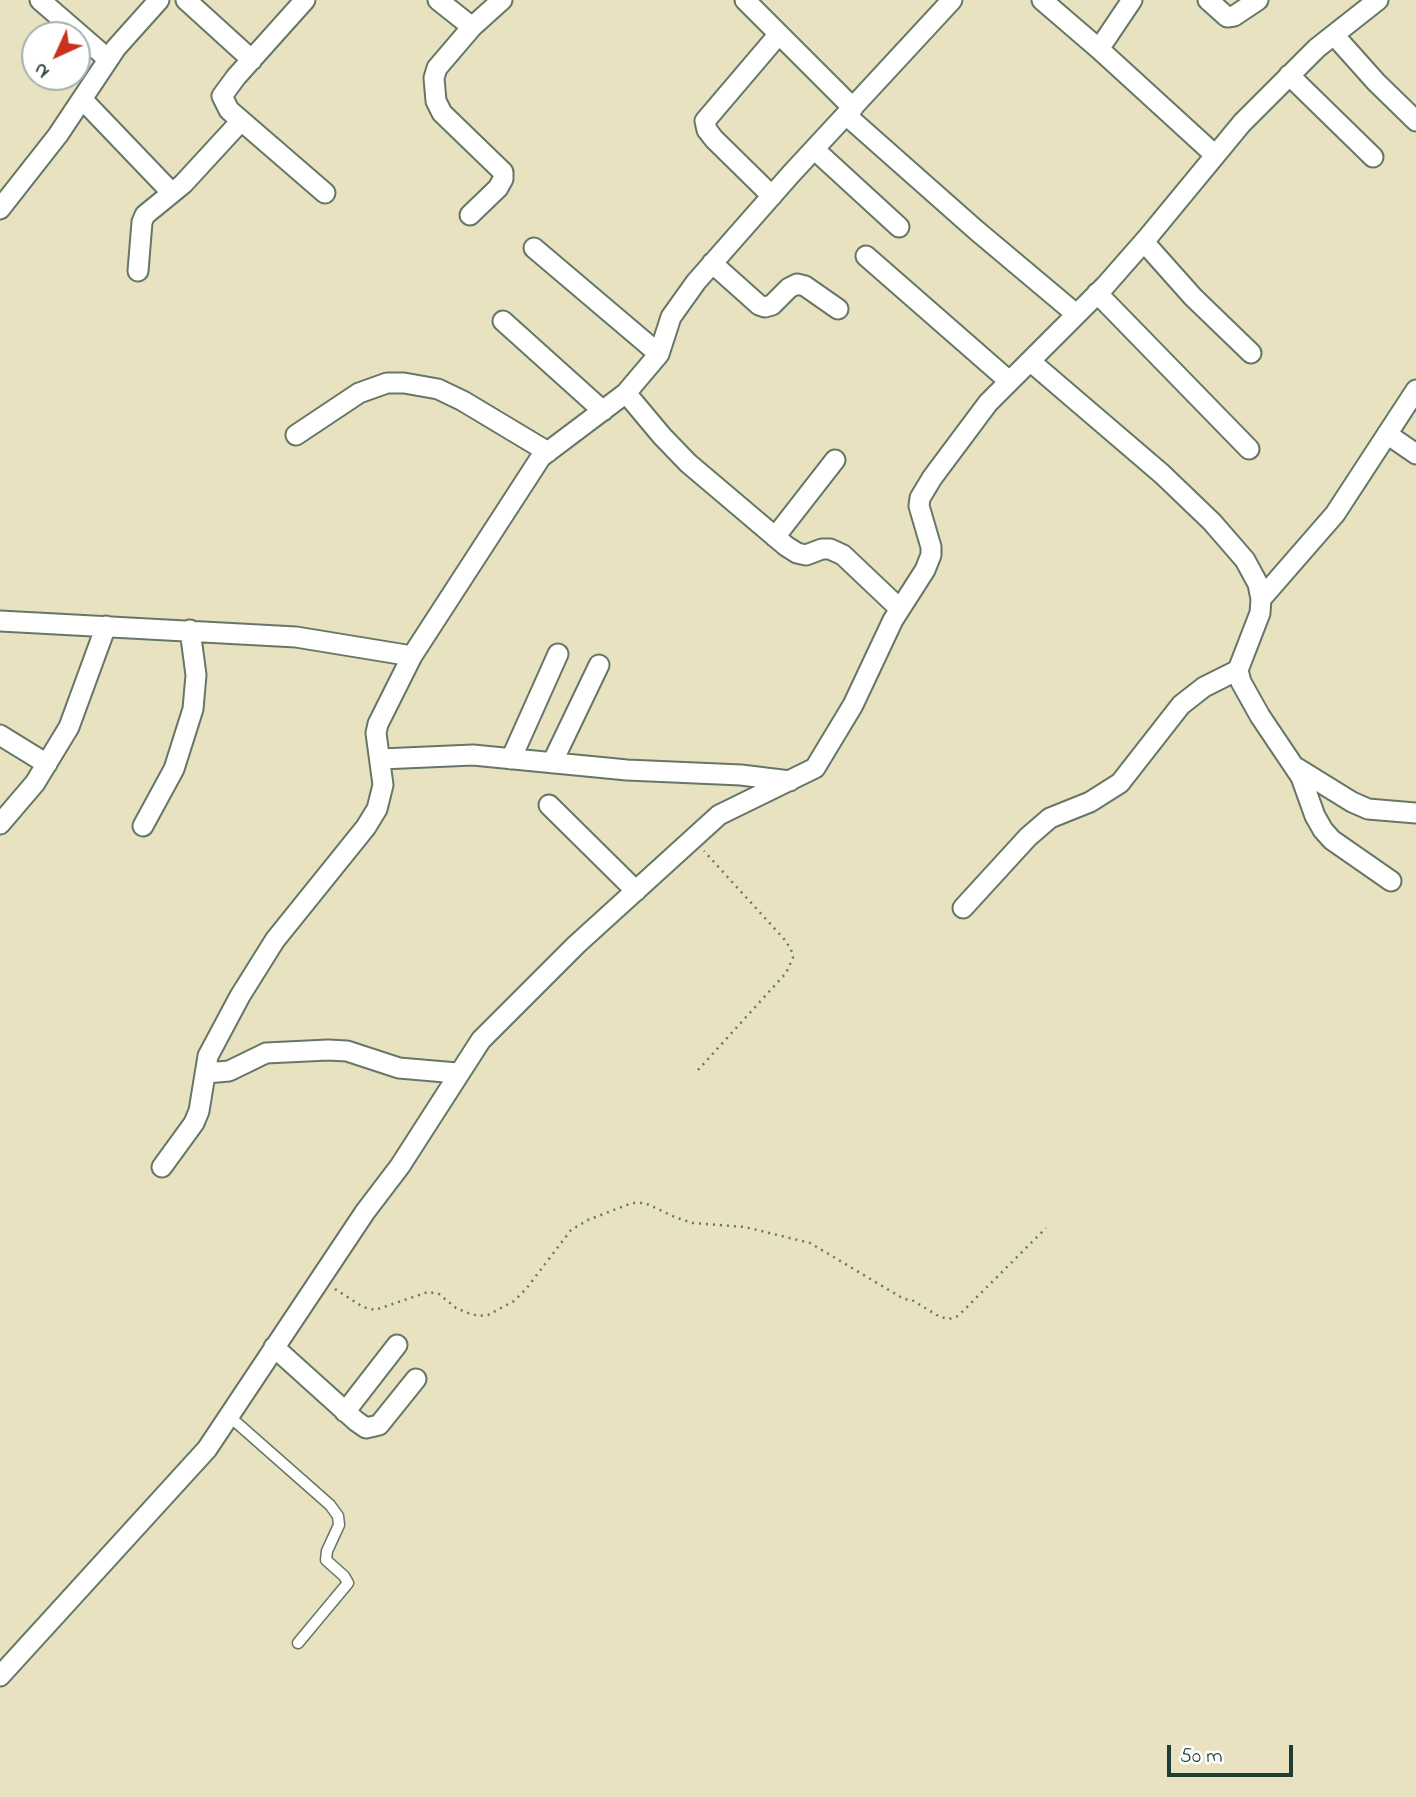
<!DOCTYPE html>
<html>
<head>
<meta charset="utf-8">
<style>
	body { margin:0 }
	#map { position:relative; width:1416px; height:1797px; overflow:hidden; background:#e8e2c0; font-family:"Indie Flower",sans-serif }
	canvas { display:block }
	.north { position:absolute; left:21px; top:21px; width:70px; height:70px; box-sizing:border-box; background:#fff; border:2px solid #a5b1ae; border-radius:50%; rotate:225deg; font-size:19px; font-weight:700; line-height:28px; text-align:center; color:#1f3d34 }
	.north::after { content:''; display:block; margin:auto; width:24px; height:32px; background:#c8321e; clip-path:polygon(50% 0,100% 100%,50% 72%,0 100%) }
	.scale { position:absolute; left:1167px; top:1745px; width:126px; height:32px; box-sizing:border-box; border:4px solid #1f3d34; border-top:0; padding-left:9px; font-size:21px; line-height:24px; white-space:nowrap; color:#1f3d34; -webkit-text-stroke:5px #fff; paint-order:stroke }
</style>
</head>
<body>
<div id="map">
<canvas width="1416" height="1797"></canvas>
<div class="north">N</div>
<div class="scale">50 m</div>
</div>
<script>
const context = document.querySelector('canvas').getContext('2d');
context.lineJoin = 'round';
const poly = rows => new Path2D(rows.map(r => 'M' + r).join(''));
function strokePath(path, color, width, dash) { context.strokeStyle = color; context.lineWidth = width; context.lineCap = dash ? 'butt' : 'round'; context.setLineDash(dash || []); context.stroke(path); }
const lane = poly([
	[229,1416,330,1505,338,1516,339,1525,327,1551,326,1560,344,1576,348,1583,298,1643]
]);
const street = poly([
	[40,0,108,59],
	[186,0,252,60],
	[305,0,236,77,222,96,229,110,325,193],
	[438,0,472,27,502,0],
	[745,0,853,108],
	[1042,0,1099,49,1215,155],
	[1208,0,1227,17,1234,16,1258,0],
	[1334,35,1376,82,1416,121],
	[1099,49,1132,0],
	[1289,75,1373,157],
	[82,99,172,193],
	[846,115,976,230,1076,314],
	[814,149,899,227],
	[772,196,714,139,707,130,705,121,779,34],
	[0,209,58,135,116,48,159,0],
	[470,215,498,188,503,179,503,172,442,113,436,101,434,78,437,68,472,27],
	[1144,242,1193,297,1251,353],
	[534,248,659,354],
	[866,256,1009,381],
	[712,263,759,305,765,307,772,305,789,288,797,284,805,286,838,309],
	[138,271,142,222,145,215,183,184,241,121],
	[1097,293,1249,449],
	[503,321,603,411],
	[1030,361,1162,474,1212,522,1245,560,1258,584,1261,599,1260,613,1238,670,1241,682,1260,716,1301,777,1315,816,1323,830,1332,840,1391,881],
	[626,393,662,436,688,463,786,546,797,553,806,555,822,549,830,549,843,555,900,609],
	[1387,434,1416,454],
	[296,435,359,393,387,383,404,383,438,389,463,401,548,452],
	[775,537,835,460],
	[1261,599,1335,514,1416,390],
	[0,621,296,637,412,656,541,457,626,393,659,354,671,317,696,282,791,174,952,0],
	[0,735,47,764],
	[381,759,473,755,627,770,741,775,790,781],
	[511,759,558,654],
	[552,763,599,665],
	[1297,768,1352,802,1368,809,1416,813],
	[549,805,636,891],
	[0,824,35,783,69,727,106,626],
	[143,826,174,769,193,709,196,675,190,630],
	[963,908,1028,837,1050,818,1090,802,1120,783,1181,705,1204,687,1238,670],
	[206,1073,229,1071,266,1053,328,1050,347,1051,399,1068,457,1073],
	[162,1167,194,1123,199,1111,208,1056,240,996,275,940,366,827,377,809,383,785,376,733,378,724,412,656],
	[274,1347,356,1421,366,1428,379,1425,416,1379],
	[345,1412,397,1345],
	[0,1676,207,1449,365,1212,400,1166,481,1040,576,945,719,815,815,768,853,705,893,620,925,570,931,555,931,547,919,506,920,498,932,478,988,403,1105,286,1148,237,1242,123,1317,48,1378,0]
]);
strokePath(lane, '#657765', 13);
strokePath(street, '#657765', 23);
strokePath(poly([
	[698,1070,786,973,793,958,791,949,784,939,704,851],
	[335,1289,363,1307,375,1310,428,1292,439,1294,456,1308,468,1313,479,1316,488,1315,514,1301,526,1289,571,1230,588,1220,632,1203,645,1203,677,1218,693,1223,745,1227,810,1243,904,1299,912,1300,940,1317,949,1319,958,1316,1046,1228]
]), '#657765', 2.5, [2, 5]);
strokePath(lane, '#fff', 10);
strokePath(street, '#fff', 19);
</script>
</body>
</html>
